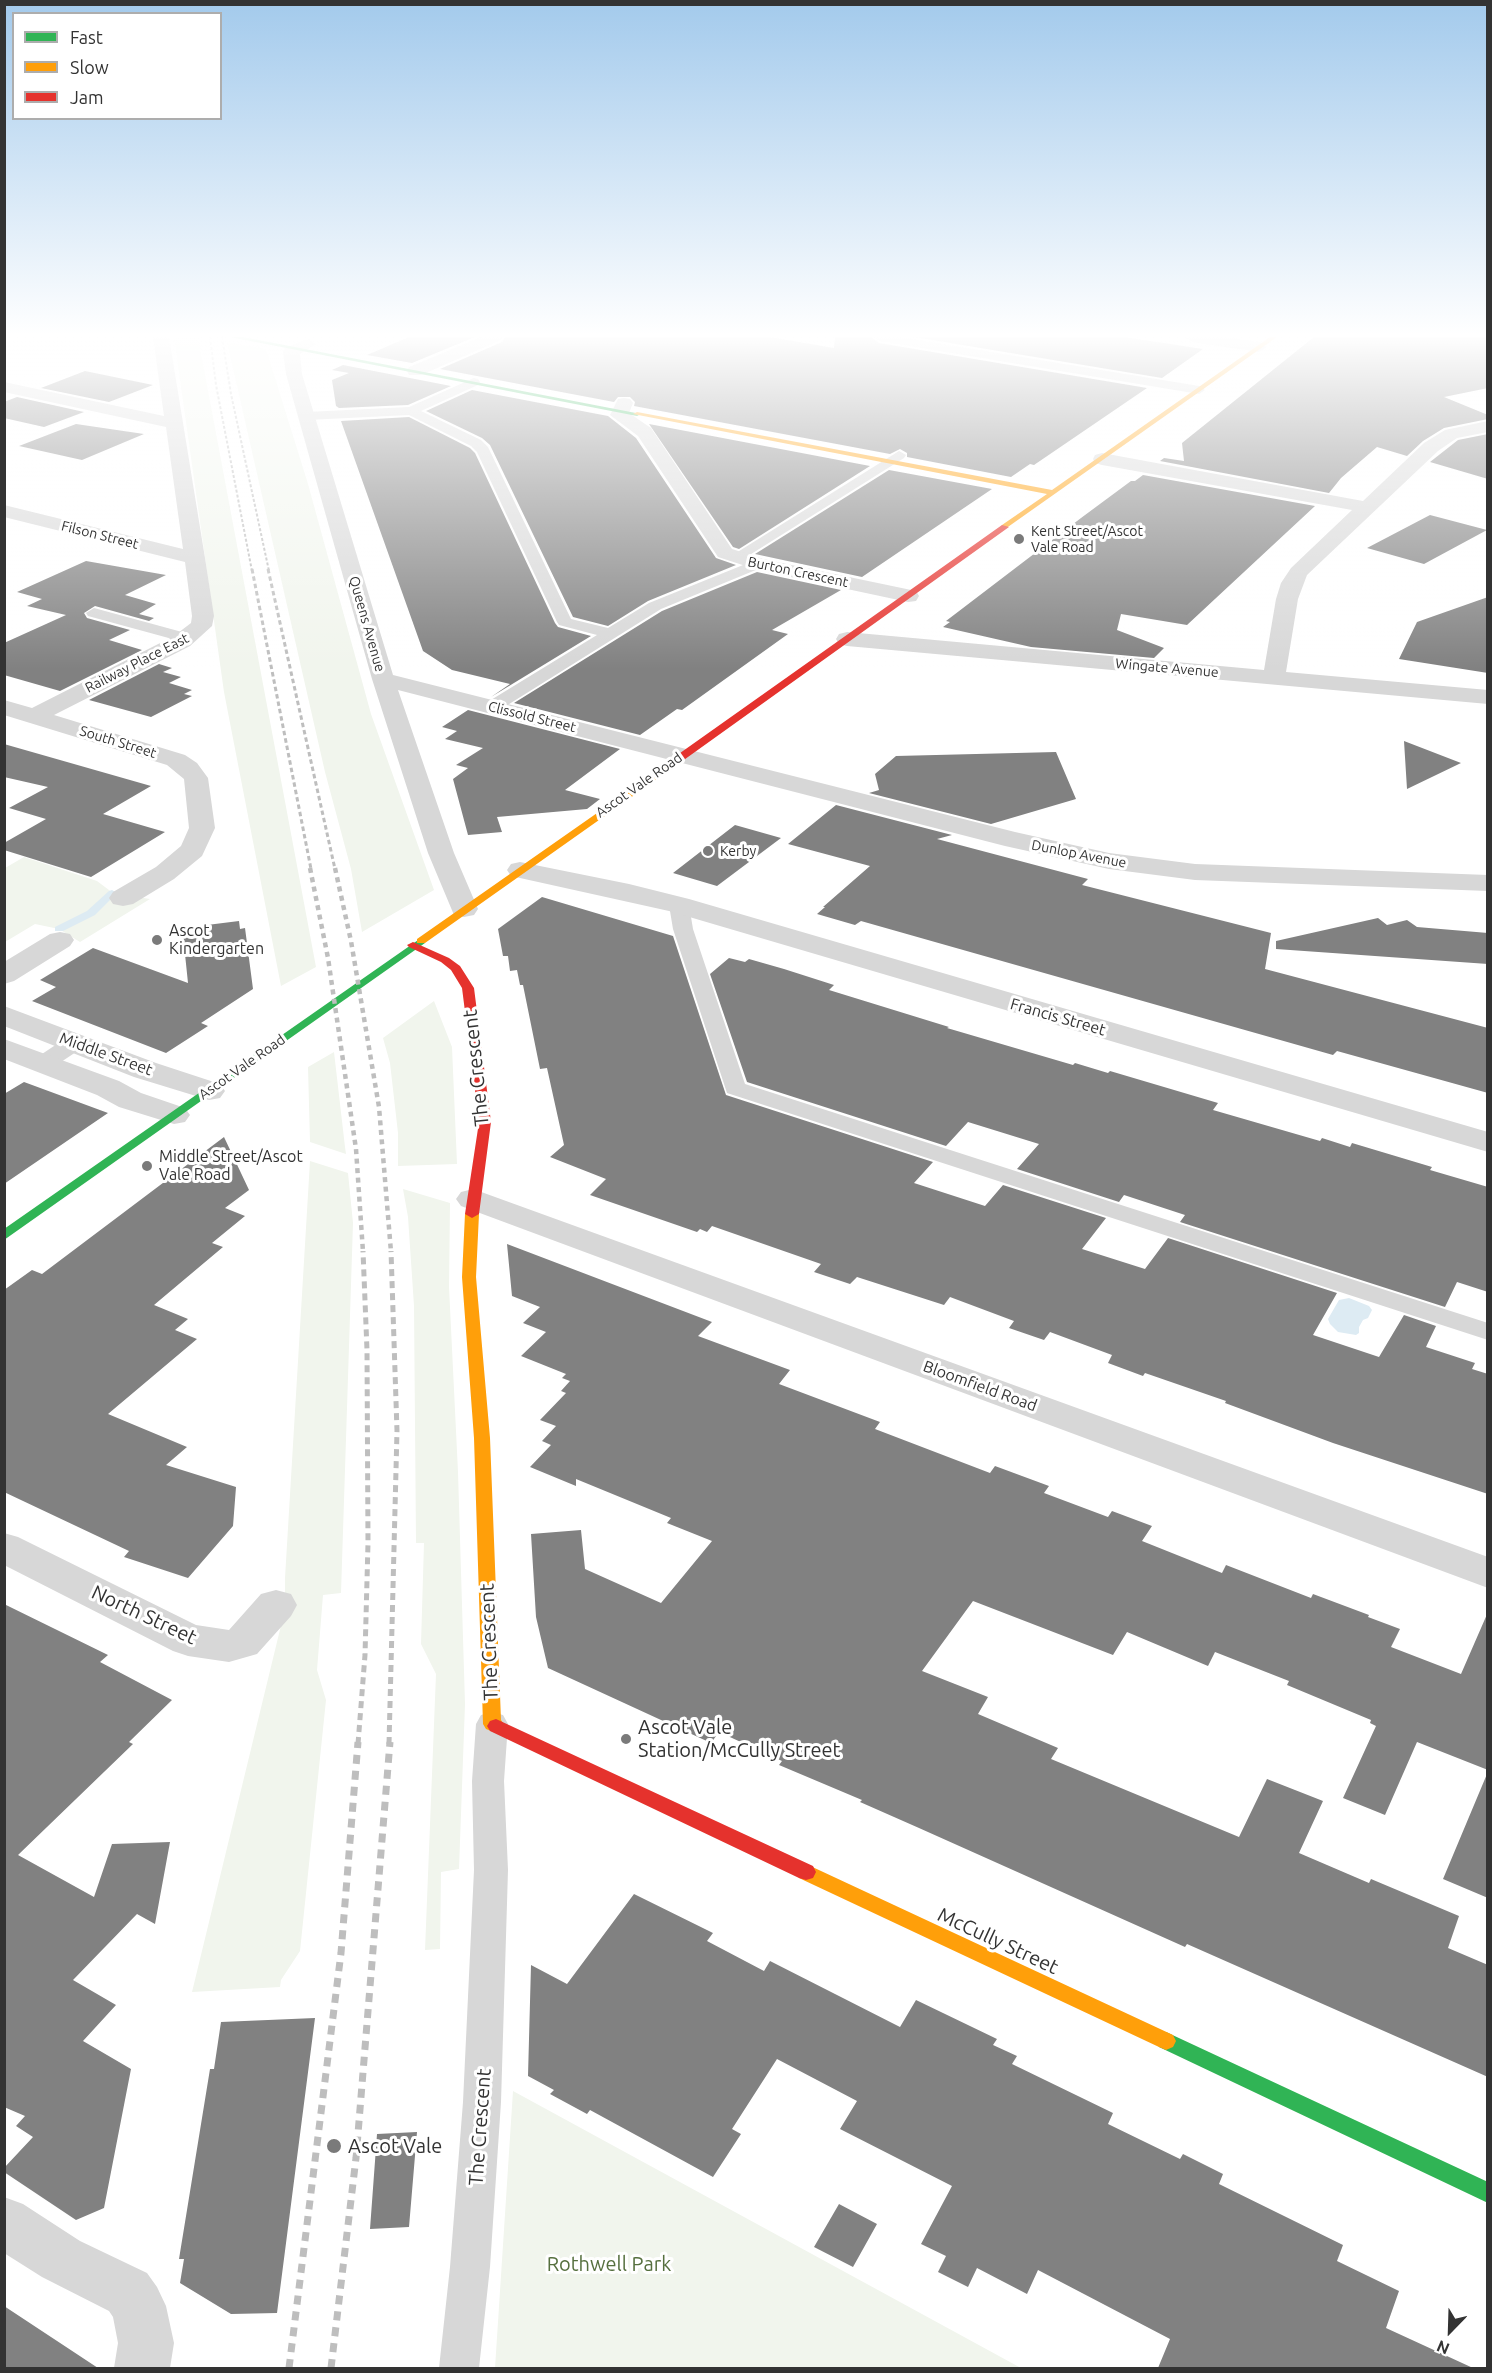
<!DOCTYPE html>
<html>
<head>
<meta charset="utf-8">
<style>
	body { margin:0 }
	#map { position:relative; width:1492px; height:2373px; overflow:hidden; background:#fff; font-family:Ubuntu,sans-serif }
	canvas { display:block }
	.frame { position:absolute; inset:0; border:6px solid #333; pointer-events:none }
	.legend { position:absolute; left:12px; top:12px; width:210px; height:108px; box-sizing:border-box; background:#fff; border:2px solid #adadad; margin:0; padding:8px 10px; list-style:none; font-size:18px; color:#333 }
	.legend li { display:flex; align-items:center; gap:12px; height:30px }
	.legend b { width:30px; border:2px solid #adadad }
	.north { position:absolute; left:1420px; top:2301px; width:60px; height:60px; -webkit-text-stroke:4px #fff; paint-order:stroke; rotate:203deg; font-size:16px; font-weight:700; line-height:24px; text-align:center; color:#333 }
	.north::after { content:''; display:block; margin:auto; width:21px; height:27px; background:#333; clip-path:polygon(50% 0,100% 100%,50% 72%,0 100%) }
</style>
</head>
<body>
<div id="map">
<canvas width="1492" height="2373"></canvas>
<div class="frame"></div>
<ul class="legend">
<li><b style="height:8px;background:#30b455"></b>Fast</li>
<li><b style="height:8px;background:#ff9f0a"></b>Slow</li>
<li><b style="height:8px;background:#e5322d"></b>Jam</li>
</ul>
<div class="north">N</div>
</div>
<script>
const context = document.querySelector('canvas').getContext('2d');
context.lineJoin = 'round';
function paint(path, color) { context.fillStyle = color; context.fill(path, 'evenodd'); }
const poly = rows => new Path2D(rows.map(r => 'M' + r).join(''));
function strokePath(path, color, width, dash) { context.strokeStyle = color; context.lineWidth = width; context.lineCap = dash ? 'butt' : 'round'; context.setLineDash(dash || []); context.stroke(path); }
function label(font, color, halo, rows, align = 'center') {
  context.font = font + ' Ubuntu,sans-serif'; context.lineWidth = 6; context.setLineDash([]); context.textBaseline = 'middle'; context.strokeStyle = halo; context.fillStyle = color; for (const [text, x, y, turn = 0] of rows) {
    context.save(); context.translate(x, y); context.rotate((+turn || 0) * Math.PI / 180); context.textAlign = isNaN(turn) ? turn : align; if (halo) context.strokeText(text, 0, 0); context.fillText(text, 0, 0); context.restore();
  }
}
paint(poly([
	[174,337,198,337,316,967,281,986,224,692],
	[227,342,266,349,308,484,371,714,434,890,362,932,351,869,325,772],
	[24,857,97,881,113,893,150,899,80,942,59,929,35,924,5,942,5,868],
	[434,1001,452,1047,457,1164,398,1166,398,1133,390,1063,383,1038],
	[334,1052,345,1147,346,1154,310,1142,308,1067],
	[310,1161,348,1173,353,1223,341,1593,323,1595,317,1670,326,1700,300,1951,281,1980,280,1987,192,1992,285,1609,285,1578],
	[403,1189,450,1203,449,1287,458,1472,465,1704,459,1869,441,1872,440,1949,425,1950,436,1674,421,1644,424,1543,416,1543,414,1306,408,1217],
	[513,2091,1021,2368,495,2368]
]), '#f1f5ed');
paint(poly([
	[1349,1298,1369,1306,1372,1310,1368,1318,1363,1320,1359,1327,1359,1333,1356,1335,1338,1332,1330,1324,1328,1319,1339,1300]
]), '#ddebf3');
paint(poly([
	[112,890,117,893,95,915,63,931,55,931,55,927,87,911,109,891,112,890]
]), '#ddebf3');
paint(poly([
	[409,337,475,337,412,363,367,355],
	[505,337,770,337,834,348,835,337,871,337,879,343,1147,388,1034,465,1030,464,1011,477,907,457,907,453,900,449,890,454,634,406,635,402,630,397,618,397,614,402,440,369,502,342],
	[914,337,1124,337,1203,349,1162,378],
	[1314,337,1488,337,1488,388,1444,397,1488,415,1488,419,1444,428,1423,441,1407,456,1377,447,1341,478,1329,493,1160,461,1164,458,1184,461,1182,443],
	[343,365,451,386,408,405,339,408,336,406,332,380,349,373,332,370],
	[85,371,153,385,109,402,41,388],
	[472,390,608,416,636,438,716,558,736,565,648,601,608,626,573,617,490,445,482,438,426,411],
	[17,397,84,412,44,427,4,418,4,402],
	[409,417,470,448,475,453,555,623,558,627,591,636,491,697,510,684,452,670,423,651,341,421],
	[76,424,144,434,82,460,19,446],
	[649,424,870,466,739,549,733,547],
	[1488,434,1488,479,1430,462,1458,440],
	[889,470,992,489,862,577,755,554],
	[1143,475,1315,506,1187,625,1121,614,1117,630,1164,648,1154,658,1031,647,943,627,950,622,946,621,1081,518,1131,481,1135,481],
	[1430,515,1487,530,1424,564,1367,548],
	[86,561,166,575,125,595,156,604,139,614,154,618,149,621,95,606,84,613,87,618,130,630,109,640,142,650,60,691,4,675,4,643,66,615,27,606,42,599,17,592],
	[757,572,841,590,772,630,788,634,682,710,677,709,640,735,514,703,662,611],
	[1488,597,1488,673,1399,659,1417,622],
	[159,664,172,668,163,672,181,677,169,683,192,690,184,694,192,696,151,717,89,700],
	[468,710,620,749,565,790,600,799,587,809,497,817,502,832,468,835,453,779,468,768,456,765,483,748,445,739,457,731,442,727],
	[1404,741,1461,763,1407,789],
	[4,744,151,786,103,814,165,832,91,877,4,850,4,843,46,819,9,808,48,787,4,777],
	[1056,752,1076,799,991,824,869,793,879,790,875,774,896,756],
	[836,805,952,835,937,839,1088,879,1082,885,1271,933,1265,969,1488,1028,1488,1093,1337,1051,1333,1055,861,921,855,925,817,914,825,907,823,907,870,866,788,844],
	[735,825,781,838,717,886,673,873],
	[542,897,673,936,726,1095,933,1162,914,1183,985,1206,1003,1185,1106,1218,1082,1249,1145,1269,1168,1238,1337,1293,1313,1335,1379,1357,1404,1315,1436,1326,1426,1347,1475,1363,1472,1369,1488,1374,1488,1494,1333,1443,1225,1403,1226,1401,1145,1373,1143,1376,1108,1363,1112,1355,1050,1332,1044,1340,1009,1328,1014,1321,950,1297,944,1305,857,1277,850,1284,814,1272,821,1264,712,1226,707,1232,700,1229,697,1232,590,1195,606,1179,550,1157,564,1145,547,1068,540,1069,523,985,520,985,517,970,510,971,508,956,503,956,498,929],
	[1378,918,1387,925,1407,920,1417,927,1488,933,1488,964,1276,949,1276,941],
	[239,921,240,929,245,928,253,989,201,1023,208,1026,166,1053,32,1001,56,987,40,980,93,948,188,983,183,935,208,933,207,925],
	[729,958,745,962,749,959,784,969,834,985,829,990,949,1027,947,1028,1073,1065,1075,1063,1108,1073,1110,1071,1218,1103,1213,1110,1320,1141,1322,1138,1350,1147,1352,1143,1432,1167,1430,1170,1488,1187,1488,1292,1457,1282,1445,1307,1180,1222,1185,1215,1124,1195,1119,1202,1017,1169,1039,1144,968,1122,946,1146,747,1082,710,974],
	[24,1082,108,1113,4,1184,4,1094],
	[224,1137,249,1190,225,1208,245,1216,212,1243,223,1247,154,1305,188,1319,175,1330,197,1339,108,1414,187,1447,166,1465,236,1487,233,1526,188,1578,124,1557,129,1551,4,1492,4,1290,32,1270,42,1274],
	[507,1244,712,1322,698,1336,790,1370,779,1384,880,1422,875,1429,990,1473,995,1466,1049,1486,1044,1493,1108,1517,1112,1511,1152,1526,1142,1541,1222,1573,1226,1565,1311,1598,1313,1594,1369,1615,1368,1617,1400,1629,1391,1647,1461,1674,1488,1612,1488,1770,1417,1742,1385,1815,1343,1798,1376,1726,1370,1723,1371,1720,1287,1685,1289,1681,1215,1652,1208,1666,1127,1632,1113,1655,973,1601,922,1671,988,1697,978,1714,1058,1748,1051,1759,1239,1837,1267,1779,1323,1801,1299,1853,1369,1883,1371,1879,1459,1916,1448,1948,1488,1965,1488,2077,1187,1944,1185,1947,919,1828,860,1802,862,1800,779,1765,782,1761,719,1732,711,1743,548,1668,536,1617,531,1534,581,1530,585,1569,661,1603,712,1541,667,1523,671,1518,576,1479,576,1486,530,1467,551,1445,542,1441,556,1426,540,1420,566,1393,561,1391,570,1381,562,1378,566,1374,521,1356,546,1332,523,1323,540,1307,512,1296],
	[4,1604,108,1655,100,1662,172,1700,129,1742,133,1744,18,1855,94,1897,112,1844,170,1842,155,1924,137,1914,73,1980,116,2005,83,2041,131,2069,104,2208,76,2220,4,2172,4,2168,33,2137,16,2126,25,2116,4,2107],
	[1487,1774,1488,1774,1488,1898,1443,1879],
	[634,1894,713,1933,707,1941,764,1971,770,1961,900,2027,916,2000,997,2039,993,2045,1017,2056,1012,2064,1113,2113,1108,2124,1180,2159,1183,2154,1223,2174,1219,2184,1343,2245,1337,2261,1399,2291,1386,2328,1473,2368,1158,2368,1170,2339,1038,2270,1027,2294,977,2268,968,2287,938,2272,946,2256,921,2244,952,2186,840,2129,857,2101,777,2059,732,2129,741,2134,713,2177,590,2110,587,2114,550,2094,554,2090,528,2076,531,1965,567,1984],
	[315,2018,277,2313,231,2314,180,2283,184,2259,179,2259,210,2069,214,2069,221,2022],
	[417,2132,409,2227,370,2229,377,2134],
	[839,2204,877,2224,853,2267,814,2247],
	[4,2306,98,2368,4,2368]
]), '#818181');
paint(poly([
	[873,337,900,337,1199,386,1205,390,1199,394,879,341,873,337],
	[474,378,478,379,480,382,478,385,421,411,481,440,488,447,571,619,608,628,649,603,753,561,763,561,766,564,763,567,661,609,498,711,486,711,483,707,486,703,597,635,559,625,557,622,477,452,471,446,409,415,307,420,301,416,307,412,409,407,474,378],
	[899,451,906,455,904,458,740,561,730,561,728,558,899,451],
	[94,608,182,632,184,635,176,640,88,616,86,613,94,608],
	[679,899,686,901,689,905,693,929,745,1084,1488,1323,1488,1340,727,1093,673,929,669,905,672,901,679,899],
	[74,1036,82,1038,85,1043,82,1048,52,1068,44,1070,36,1068,33,1063,36,1058,66,1038,74,1036],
	[492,1712,503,1715,508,1724,504,1781,508,1870,501,2102,490,2267,479,2368,439,2368,450,2267,463,2102,474,1870,472,1781,476,1724,481,1715,492,1712]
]), '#d7d7d7');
paint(poly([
	[153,337,169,337,205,558,214,616,212,626,190,646,54,715,185,755,197,763,208,778,215,828,202,856,174,879,133,904,123,906,113,904,109,898,113,892,156,867,181,846,189,828,184,779,167,765,4,715,4,700,32,708,174,636,191,623,192,616,185,562,4,517,4,505,183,549,166,427,4,392,4,382,164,416,153,337],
	[481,337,503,337,501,340,421,375,409,375,407,371,409,367,481,337],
	[1184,337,1225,337,1259,342,1267,347,1259,352,1192,342,1184,337],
	[308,339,316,344,300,354,302,374,393,675,1015,832,1109,853,1195,864,1488,875,1488,891,1195,880,1109,869,1005,846,398,690,454,853,478,909,474,915,464,917,454,915,428,853,372,679,286,374,283,352,285,348,308,339],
	[624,398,630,399,633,403,629,413,651,428,732,549,763,559,916,591,919,596,916,601,908,602,758,570,718,557,638,436,610,415,618,399,624,398],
	[1488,421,1488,432,1457,438,1438,451,1307,575,1298,599,1286,672,1488,690,1488,704,847,646,839,644,836,639,839,634,847,632,1264,670,1276,599,1281,583,1291,568,1352,510,1102,465,1095,463,1093,459,1095,455,1102,453,1363,501,1424,443,1445,430,1488,421],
	[520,862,629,884,689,899,1488,1132,1488,1152,669,911,511,876,507,870,511,864,520,862],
	[60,932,70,934,74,940,70,946,14,981,4,984,4,962,50,934,60,932],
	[4,1006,156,1063,220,1084,225,1091,220,1098,209,1100,134,1077,4,1026,4,1006],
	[4,1039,119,1081,141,1093,185,1108,190,1115,185,1122,174,1124,119,1107,97,1095,4,1059,4,1039],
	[473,1189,1488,1557,1488,1588,461,1206,456,1199,461,1192,473,1189],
	[4,1533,18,1537,196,1625,229,1630,261,1594,276,1590,291,1594,297,1605,291,1616,257,1654,229,1662,188,1656,173,1651,4,1565,4,1533],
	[4,2197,23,2204,80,2241,147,2273,157,2287,166,2306,174,2343,170,2368,114,2368,118,2343,113,2317,109,2311,42,2277,4,2253,4,2197]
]), '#d7d7d7');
paint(poly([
	[230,337,243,337,641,414,637,416,230,337],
	[421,938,425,939,425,943,4,1240,4,1229,421,938],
	[1166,2032,1488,2182,1488,2203,1159,2047,1156,2041,1159,2035,1166,2032]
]), '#30b455');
paint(poly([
	[1270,337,1277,337,1005,529,1001,527,1002,525,1047,494,633,414,637,412,1052,490,1270,337],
	[670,762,675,765,674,767,425,943,417,943,417,939,670,762],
	[472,1210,479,1214,476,1277,490,1438,501,1720,505,1726,502,1731,496,1733,486,1729,483,1724,474,1438,462,1277,465,1214,472,1210],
	[806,1864,1173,2035,1176,2041,1173,2047,1166,2050,1159,2047,799,1878,796,1872,799,1866,806,1864]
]), '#ff9f0a');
paint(poly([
	[1002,525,1009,527,674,767,666,767,666,763,1002,525],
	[413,942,449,958,460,966,474,988,491,1122,479,1214,472,1218,465,1214,479,1122,462,988,451,970,441,962,409,947,407,945,413,942],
	[496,1719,813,1866,816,1872,813,1878,806,1880,799,1878,490,1731,487,1726,490,1721,496,1719]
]), '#e5322d');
strokePath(poly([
	[210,337,216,385,252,571],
	[222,337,231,394,269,571]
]), '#bebebe', 2, [3, 2]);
strokePath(poly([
	[252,569,311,869],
	[268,569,335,869]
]), '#bebebe', 3, [4.5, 3]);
strokePath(poly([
	[310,868,328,958,356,1149,363,1252],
	[335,868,351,941,379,1107,391,1252]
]), '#bebebe', 4.5, [5, 4.5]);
strokePath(poly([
	[358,1744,365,1655,368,1543,367,1350,363,1251],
	[389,1744,397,1431,391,1251]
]), '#bebebe', 5, [7, 5]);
strokePath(poly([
	[289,2368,341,1953,358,1742],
	[331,2368,356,2158,390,1742]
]), '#bebebe', 7, [9, 7]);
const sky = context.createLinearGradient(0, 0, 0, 669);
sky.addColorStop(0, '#a3caec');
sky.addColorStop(0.5, '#fff');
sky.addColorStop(1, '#ffffff00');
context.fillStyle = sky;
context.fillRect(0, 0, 1492, 669);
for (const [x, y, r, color] of [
	[1019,539,6,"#7a7a7a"],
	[708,851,6,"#7a7a7a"],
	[157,940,6,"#7a7a7a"],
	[147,1166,6,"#7a7a7a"],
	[626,1739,6,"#7a7a7a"],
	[334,2146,8,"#7a7a7a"]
]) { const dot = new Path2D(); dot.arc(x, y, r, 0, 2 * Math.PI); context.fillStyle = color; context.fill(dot); strokePath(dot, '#fff', 2); }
label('14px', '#333', '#fff', [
	["Kent Street/Ascot",1031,531],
	["Vale Road",1031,547],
	["Kerby",720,851]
], 'left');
label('14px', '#333', '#fff', [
	["Filson Street",100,535,14],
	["Burton Crescent",798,572,12],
	["Queens Avenue",367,624,74],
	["Railway Place East",137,663,-27],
	["Wingate Avenue",1167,668,5],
	["Clissold Street",532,717,14],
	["South Street",118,742,17],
	["Ascot Vale Road",639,785,-35],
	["Dunlop Avenue",1079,854,11],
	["Ascot Vale Road",242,1067,-35]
]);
label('16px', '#333', '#fff', [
	["Ascot",169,931],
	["Kindergarten",169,949],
	["Middle Street/Ascot",159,1157],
	["Vale Road",159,1175]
], 'left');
label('16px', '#333', '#fff', [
	["Francis Street",1058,1017,16],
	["Middle Street",106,1054,20],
	["Bloomfield Road",980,1386,20]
]);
label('20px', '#333', '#fff', [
	["The Crescent",476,1068,-96],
	["North Street",144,1615,25],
	["The Crescent",489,1642,-92],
	["McCully Street",998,1941,25],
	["The Crescent",480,2127,-86]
]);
label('20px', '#333', '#fff', [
	["Ascot Vale",638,1727],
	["Station/McCully Street",638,1750],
	["Ascot Vale",348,2146]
], 'left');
label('20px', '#56703f', '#fff', [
	["Rothwell Park",609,2264]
]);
</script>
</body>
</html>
